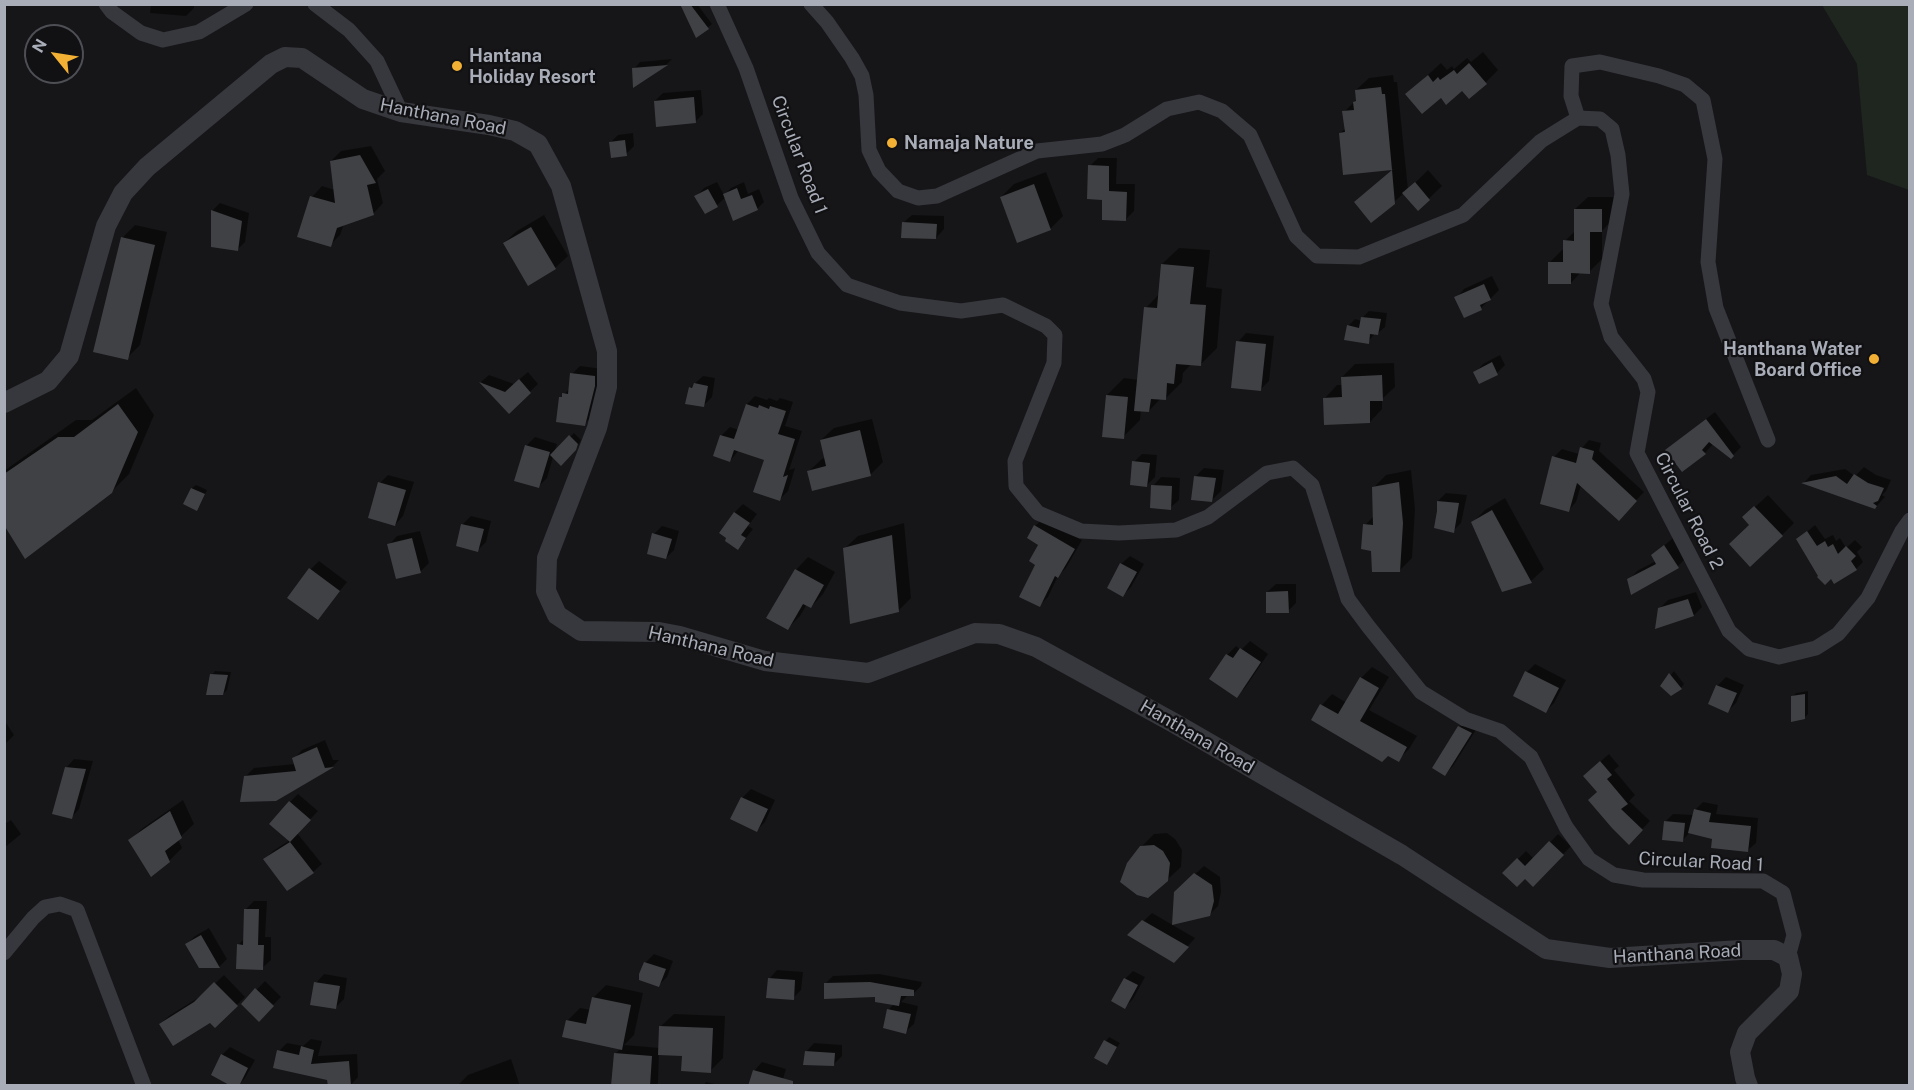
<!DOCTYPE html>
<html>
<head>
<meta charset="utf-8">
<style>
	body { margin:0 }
	#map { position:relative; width:1914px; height:1090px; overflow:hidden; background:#161618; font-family:"Public Sans",sans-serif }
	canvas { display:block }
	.frame { position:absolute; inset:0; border:6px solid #a8adb8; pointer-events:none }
	.north { position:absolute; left:24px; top:24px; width:60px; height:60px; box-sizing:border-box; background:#111113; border:2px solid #4d4f55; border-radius:50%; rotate:300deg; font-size:16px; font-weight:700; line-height:24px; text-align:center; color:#a8adb8 }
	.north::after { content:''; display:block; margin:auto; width:21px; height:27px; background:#f2b134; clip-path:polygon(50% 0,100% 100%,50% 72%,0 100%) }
</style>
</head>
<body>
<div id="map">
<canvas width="1914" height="1090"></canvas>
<div class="frame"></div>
<div class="north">N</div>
</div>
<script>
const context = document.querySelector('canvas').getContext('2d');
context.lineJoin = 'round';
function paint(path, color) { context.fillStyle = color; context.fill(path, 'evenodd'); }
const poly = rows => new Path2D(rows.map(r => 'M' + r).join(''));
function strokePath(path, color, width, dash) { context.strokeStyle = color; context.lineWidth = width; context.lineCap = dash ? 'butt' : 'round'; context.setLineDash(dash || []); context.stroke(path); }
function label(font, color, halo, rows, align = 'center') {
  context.font = font + ' "Public Sans",sans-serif'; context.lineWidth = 4.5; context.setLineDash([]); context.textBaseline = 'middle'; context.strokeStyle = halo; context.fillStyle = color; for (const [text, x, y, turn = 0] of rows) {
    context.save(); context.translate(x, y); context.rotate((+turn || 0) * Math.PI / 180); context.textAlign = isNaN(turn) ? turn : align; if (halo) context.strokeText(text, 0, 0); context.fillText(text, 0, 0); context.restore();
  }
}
paint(poly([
	[1822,5,1909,5,1909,190,1867,175,1857,64]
]), '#1e261f');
paint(poly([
	[151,4,194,4,194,8,186,16,150,13],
	[681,4,697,4,712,24,697,36],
	[1483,52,1498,70,1485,83,1441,96,1407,94,1441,63,1447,70,1452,66,1454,69,1467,58,1471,62],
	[672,59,667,64,635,85,634,69,640,62],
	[1393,75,1394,82,1397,82,1408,190,1428,170,1442,186,1418,209,1404,193,1394,202,1369,190,1394,169,1344,174,1340,133,1346,128,1344,112,1357,99,1356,90,1369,78],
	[701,90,703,114,695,122,655,101,663,93],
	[633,133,634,146,626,154,610,143,618,135],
	[371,146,385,171,377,179,383,203,373,214,344,224,340,235,330,245,312,197,322,186,335,190,331,161,341,151],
	[1098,158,1117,158,1116,184,1135,184,1134,211,1126,219,1104,198,1090,166],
	[1046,172,1063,216,1050,229,1001,197,1014,184],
	[717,182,724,195,731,188,744,182,748,194,759,189,764,202,757,209,726,197,717,205,705,212,696,197,704,188],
	[1588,197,1615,197,1614,218,1602,231,1602,259,1589,272,1581,272,1571,283,1549,263,1562,250,1565,250,1565,241,1575,231,1575,209],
	[220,203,249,213,245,242,237,250,212,211],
	[544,215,568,256,555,268,504,243,517,231],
	[912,215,944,216,944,229,936,238,903,223],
	[135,225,167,232,140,345,127,358,123,237],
	[1179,248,1210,250,1206,287,1222,289,1217,348,1200,365,1191,364,1183,373,1182,382,1165,399,1161,398,1149,411,1141,410,1140,420,1123,437,1107,395,1124,378,1139,380,1146,308,1160,293,1162,264],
	[1492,276,1499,290,1481,308,1456,298,1464,289],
	[1369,311,1387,313,1385,327,1378,333,1375,333,1368,342,1348,326,1355,319,1362,321,1362,318],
	[1246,333,1274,336,1269,381,1261,389,1238,342],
	[1500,355,1505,365,1497,373,1475,373,1483,364],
	[1394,363,1395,387,1382,399,1382,409,1370,422,1325,398,1337,385,1343,385,1342,377,1355,364],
	[580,366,603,369,593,416,584,424,561,398,570,388,572,374],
	[528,372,538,384,509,412,481,382,489,375,514,384],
	[703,376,715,378,712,397,703,406,690,388],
	[136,388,154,415,129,474,111,492,4,523,4,471,76,420,92,420],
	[755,396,767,400,769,398,777,401,780,398,793,402,785,426,802,431,789,470,795,468,788,491,780,499,766,459,739,450,730,461,722,435,730,427,739,430,747,404],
	[1715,412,1741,447,1731,457,1713,444,1705,453,1676,442],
	[872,419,883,462,870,475,809,471,822,459,825,458,821,440,834,428],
	[574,433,581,440,579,444,561,464,553,457,547,478,538,487,526,446,535,437,557,444,554,453],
	[1589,440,1601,443,1599,451,1644,492,1626,511,1581,485,1576,502,1569,510,1554,457,1562,449,1579,454,1582,448],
	[1142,454,1157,455,1155,477,1147,485,1134,462],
	[1864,467,1876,475,1891,480,1886,491,1882,495,1885,497,1883,499,1875,508,1804,483,1811,475,1845,469,1855,476],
	[1204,468,1224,470,1221,491,1213,499,1193,498,1196,476],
	[1411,470,1415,509,1412,558,1399,571,1373,550,1365,525,1374,516,1373,488,1386,475],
	[388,475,414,482,403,516,395,525,380,483],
	[1161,477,1180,478,1179,500,1170,508,1153,486],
	[196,485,207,490,200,505,197,509,185,504,192,488],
	[1446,493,1467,495,1461,523,1453,531,1438,501],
	[1768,495,1794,523,1782,535,1751,524,1744,517],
	[1505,498,1544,569,1531,581,1503,590,1473,522,1485,510],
	[743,504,757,514,748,526,753,529,738,548,721,533,735,512],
	[471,516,491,521,486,542,478,550,463,524],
	[1044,518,1082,540,1066,568,1058,576,1048,597,1040,605,1037,564,1040,545,1035,526],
	[904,523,911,598,899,610,845,548,858,536],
	[1815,525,1825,539,1833,535,1836,541,1840,538,1846,548,1855,540,1862,547,1857,552,1863,562,1856,569,1797,540],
	[662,526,679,531,674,550,666,558,654,534],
	[420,531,429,563,420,572,389,545,397,536],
	[1673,538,1686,558,1678,566,1632,593,1629,580,1637,571,1656,561,1653,555],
	[1130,556,1144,564,1131,587,1123,595,1121,564],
	[808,557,835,572,823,594,811,607,807,604,800,616,788,628,796,570],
	[319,561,347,582,317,619,311,569],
	[1276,584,1296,584,1296,603,1288,611,1267,592],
	[1696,592,1702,607,1694,615,1660,608,1668,600],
	[1250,641,1268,654,1245,688,1236,696,1211,679,1227,655,1236,646,1241,650],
	[1535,664,1566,680,1554,703,1546,711,1527,672],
	[1372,667,1389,677,1369,710,1417,736,1409,749,1398,760,1313,719,1322,705,1332,694,1347,703,1361,678],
	[215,671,231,672,227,690,223,694,212,675],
	[1674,671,1684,684,1681,688,1662,686],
	[1726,677,1744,685,1736,703,1728,711,1717,686],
	[1808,691,1808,714,1804,718,1793,696,1796,693],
	[1468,719,1479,725,1453,766,1445,774,1460,727],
	[4,720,14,735,4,745],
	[325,740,333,760,339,760,333,766,275,800,246,776,254,768,295,764,294,759,302,750],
	[1609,754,1619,766,1614,770,1635,795,1629,801,1650,821,1629,843,1598,792,1593,768],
	[74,759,93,761,79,809,71,818,66,768],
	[751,789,775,800,765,822,757,830,732,818,743,797],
	[298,794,318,811,297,833,322,864,313,872,288,889,265,859,273,851,290,840,290,802],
	[183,800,194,824,178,839,182,848,169,861,130,840,143,828],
	[1703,802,1718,805,1716,814,1758,818,1756,843,1747,851,1714,838,1690,832,1683,840,1665,822,1673,814,1694,815,1695,810],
	[11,820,21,834,4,848,4,824],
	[1167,833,1175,839,1182,850,1181,867,1167,880,1141,847,1154,834],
	[1558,834,1571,846,1533,885,1525,877,1504,873,1526,851,1534,859],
	[1204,866,1220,877,1221,892,1218,906,1209,915,1184,884],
	[254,901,267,901,265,937,271,937,271,960,262,968,238,945,244,939,246,909],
	[1152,913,1195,938,1182,953,1129,935],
	[209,928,227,959,219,967,187,944,195,936],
	[654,954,673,961,667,977,659,985,645,963],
	[777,970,803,972,801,990,793,998,769,979],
	[1133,971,1145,977,1133,999,1125,1007,1125,979],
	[324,974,347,978,344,999,336,1007,316,983],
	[879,974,922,982,921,986,913,994,908,995,901,1002,918,1006,914,1024,905,1032,889,1009,894,1004,877,996,825,984,833,976],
	[224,975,245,997,215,1026,210,1021,160,1024,169,1016,204,994],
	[265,981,281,997,259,1019,243,1004],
	[606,985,643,993,634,1035,624,1045,660,1048,661,1026,674,1014,725,1016,723,1058,710,1071,683,1055,659,1054,658,1083,656,1086,613,1086,615,1054,621,1048,567,1021,580,1008,591,1010,593,998],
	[1109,1037,1120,1043,1107,1063,1106,1041],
	[311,1039,322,1041,318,1056,357,1054,358,1077,350,1086,329,1079,279,1051,287,1043,303,1046],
	[814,1043,842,1045,842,1056,833,1065,806,1052],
	[230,1047,255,1060,245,1078,238,1086,222,1055],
	[511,1059,520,1086,457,1086,468,1075],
	[762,1062,786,1069,781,1086,754,1071],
	[706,1082,719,1085,703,1086]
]), '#0007');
paint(poly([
	[680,4,690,4,709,29,696,38],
	[1469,63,1487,84,1469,99,1462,91,1446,105,1441,98,1422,114,1405,94,1428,75,1433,82,1438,77,1440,80,1454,70,1457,74],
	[668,65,633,88,632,68],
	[1381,87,1382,94,1385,94,1392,170,1343,175,1339,133,1345,132,1342,111,1354,110,1353,102,1356,101,1355,90],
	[694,97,696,123,656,127,654,101],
	[625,140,627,156,611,158,609,142],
	[360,155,376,183,367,185,374,215,337,228,331,247,297,237,310,196,335,203,330,161],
	[1088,165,1109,166,1109,191,1127,192,1126,221,1102,220,1102,200,1087,199],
	[1392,170,1395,204,1371,223,1354,202],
	[1415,182,1430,200,1418,211,1402,193],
	[1034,184,1051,230,1017,243,1000,197],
	[737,188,741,199,752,195,758,210,733,221,723,194],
	[708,189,718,207,705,214,694,196],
	[1574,209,1602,209,1602,232,1590,232,1590,274,1571,273,1571,284,1548,284,1548,262,1563,262,1563,240,1574,241],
	[211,210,242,221,238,251,211,247],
	[902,222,937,224,936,239,901,238],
	[531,227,556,269,528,286,503,243],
	[121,237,155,245,128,360,93,352],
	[1161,264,1194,267,1190,304,1206,305,1201,366,1176,364,1174,384,1167,383,1166,400,1151,399,1149,412,1134,411,1144,307,1157,308],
	[1484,284,1491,300,1480,305,1482,310,1464,318,1454,297],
	[1361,317,1381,319,1378,335,1370,334,1369,344,1344,340,1347,325,1359,328],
	[1236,341,1266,344,1261,391,1231,388],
	[1492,362,1498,375,1479,384,1473,372],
	[570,373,595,376,595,386,585,426,556,422,559,397,562,397,562,393,568,394],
	[1382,375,1383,401,1370,401,1370,423,1324,425,1323,398,1342,397,1341,377],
	[519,379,531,393,509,414,479,382,505,392],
	[694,383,708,386,704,407,685,404,689,387,692,388],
	[1106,395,1128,397,1124,439,1102,437],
	[118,404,138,432,112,493,25,559,4,525,4,474,58,437,74,437],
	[746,404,758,408,759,405,769,409,770,406,786,411,778,434,795,439,783,477,788,475,780,501,753,492,764,460,734,450,730,462,713,456,720,435,734,439],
	[1706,419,1734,456,1731,459,1709,442,1702,450,1706,454,1682,472,1665,450],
	[860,430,871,476,812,491,807,471,826,466,820,440],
	[569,435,578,444,576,450,561,466,550,455],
	[525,445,550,452,539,488,514,481],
	[1580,447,1594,451,1592,459,1637,501,1619,521,1577,483,1569,512,1540,504,1552,456,1576,463],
	[1132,461,1150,463,1147,487,1130,485],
	[1854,474,1868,483,1884,488,1878,501,1873,503,1877,506,1875,509,1801,483,1836,476,1847,484],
	[1194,476,1216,478,1212,502,1191,500],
	[378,482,406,490,395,526,368,518],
	[1399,482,1403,523,1400,572,1372,572,1371,551,1361,549,1363,524,1373,525,1372,487],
	[1151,485,1172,486,1171,510,1150,508],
	[191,488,205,494,197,511,183,504],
	[1437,501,1459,503,1454,533,1434,528,1437,511],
	[1754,506,1783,536,1750,567,1729,544,1749,525,1742,517],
	[1492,510,1532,583,1502,592,1471,522],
	[734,512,750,523,741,535,746,538,738,550,725,541,726,538,719,533],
	[461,524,484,529,478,552,456,546],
	[1034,525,1075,549,1058,578,1055,576,1040,607,1019,597,1035,565,1029,561,1038,545,1027,538],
	[1807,531,1817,546,1825,541,1828,547,1833,544,1838,554,1846,546,1856,556,1851,561,1857,570,1834,584,1831,579,1825,585,1817,577,1818,576,1796,539],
	[652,533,672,539,666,559,647,554],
	[892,535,899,612,850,624,843,548],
	[412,538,421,573,396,579,387,544],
	[1664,545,1679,568,1631,595,1627,579,1656,564,1651,555],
	[1120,563,1137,572,1123,597,1107,588],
	[309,568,340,591,318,620,287,598],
	[795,569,824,585,811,608,803,604,788,630,766,618],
	[1288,591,1289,613,1266,613,1266,592],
	[1688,599,1694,616,1655,629,1658,608],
	[1240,648,1261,662,1237,698,1209,679,1226,654,1233,658],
	[1525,671,1559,688,1546,713,1513,696],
	[1669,673,1682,689,1671,696,1660,686],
	[210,674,228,675,223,695,206,695],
	[1360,677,1379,688,1360,721,1407,747,1399,762,1388,756,1382,762,1311,720,1320,704,1338,714],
	[1716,685,1737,693,1728,713,1708,704],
	[1805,694,1805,719,1791,722,1791,696],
	[1458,726,1472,733,1445,776,1432,768],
	[317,747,325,768,334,767,276,801,240,802,244,776,296,771,292,758],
	[1600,761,1612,775,1607,779,1628,804,1621,809,1643,830,1629,845,1612,828,1588,800,1597,792,1583,776],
	[65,767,86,769,72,819,52,814],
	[741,797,768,809,757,832,730,819],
	[289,801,311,820,290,842,269,824],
	[1694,809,1711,813,1709,822,1751,826,1748,852,1711,848,1712,839,1688,833],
	[170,811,182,838,165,851,170,862,151,877,128,840],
	[1664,821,1685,823,1683,842,1662,840],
	[1549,841,1564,855,1533,887,1525,879,1517,887,1502,873,1517,858,1525,866],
	[290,842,314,873,287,891,263,859],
	[1154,845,1163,851,1170,863,1168,881,1148,898,1137,895,1120,882,1127,863,1140,846],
	[1194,873,1212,885,1214,901,1210,916,1172,925,1174,892],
	[244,909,259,909,258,945,264,945,263,970,236,969,237,944,243,945],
	[1142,920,1189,947,1174,963,1127,935],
	[201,935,220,968,199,968,185,944],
	[644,962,666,969,659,987,639,980,639,974],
	[768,978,795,980,794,1000,766,998],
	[1124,978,1138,985,1125,1009,1111,1001],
	[214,982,238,1006,215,1028,210,1023,173,1046,159,1024,194,1002],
	[314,982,340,986,336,1009,310,1005],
	[870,982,914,990,914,996,901,996,899,1006,875,1002,875,997,824,999,824,983],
	[255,988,274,1006,259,1022,241,1004],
	[592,997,631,1005,622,1050,562,1037,566,1020,586,1024],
	[887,1009,911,1014,906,1034,883,1028],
	[659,1026,713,1028,711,1073,681,1071,682,1056,658,1055],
	[1104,1040,1117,1047,1107,1065,1094,1058],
	[301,1046,314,1050,311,1064,349,1061,351,1086,328,1086,327,1080,273,1068,277,1050,299,1055],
	[805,1051,835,1053,834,1066,803,1065],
	[614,1053,652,1056,650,1086,611,1086],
	[221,1054,248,1068,239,1086,231,1086,211,1075],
	[753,1070,793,1081,793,1086,748,1086]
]), '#404145');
strokePath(poly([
	[106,4,112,12,141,33,163,40,199,32,246,4],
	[315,4,349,30,377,61,401,112],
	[717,4,746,68,791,198,818,253,847,285,900,303,961,311,1003,305,1046,326,1055,335,1054,363,1015,461,1016,486,1038,513,1081,531,1119,533,1176,530,1208,517,1267,473,1293,468,1312,485,1348,599,1368,626,1421,692,1465,719,1500,731,1531,757,1566,827,1589,859,1614,875,1643,880,1763,881,1783,893,1794,935,1788,957],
	[811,4,827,22,852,58,862,76,866,95,869,150,879,171,898,191,918,198,937,196,1037,151,1102,144,1125,135,1167,109,1199,102,1222,111,1250,135,1296,236,1317,256,1359,257,1463,215,1541,141,1578,118,1600,119,1612,129,1618,155,1622,194,1601,304,1611,337,1644,379,1648,392,1637,453,1729,631,1749,649,1779,657,1816,648,1838,634,1868,598,1902,531,1910,520],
	[1578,118,1571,96,1572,66,1600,62,1659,76,1685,85,1703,100,1715,159,1708,262,1716,308,1768,440],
	[4,953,33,918,45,907,60,904,77,910,144,1086]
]), '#37383d', 15);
strokePath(poly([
	[4,403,48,381,69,356,106,226,123,193,147,167,271,64,285,57,302,58,363,99,401,112,489,125,515,131,538,144,561,186,607,351,607,387,597,428,547,558,546,591,557,615,581,631,659,632,680,636,765,661,868,673,975,633,999,634,1036,647,1174,723,1402,855,1546,949,1610,958,1741,950,1774,950,1788,957,1792,974,1789,991,1747,1033,1740,1052,1745,1078,1748,1086]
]), '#37383d', 20);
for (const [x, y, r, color] of [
	[457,66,6,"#f2b134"],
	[892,143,6,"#f2b134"],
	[1874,359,6,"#f2b134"]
]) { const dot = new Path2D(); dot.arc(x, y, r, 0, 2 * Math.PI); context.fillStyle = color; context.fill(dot); strokePath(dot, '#111113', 2); }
label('bold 18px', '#a8adb8', '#111113', [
	["Hantana",469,56],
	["Holiday Resort",469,77],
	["Namaja Nature",904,143],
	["Hanthana Water",1862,349,"right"],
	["Board Office",1862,370,"right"]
], 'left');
label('18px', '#a8adb8', '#111113', [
	["Hanthana Road",443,117,11],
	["Circular Road 1",799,155,69],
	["Circular Road 2",1689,511,63],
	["Hanthana Road",711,647,13],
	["Hanthana Road",1197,737,30],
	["Circular Road 1",1701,862,3],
	["Hanthana Road",1677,954,-3]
]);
</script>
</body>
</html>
